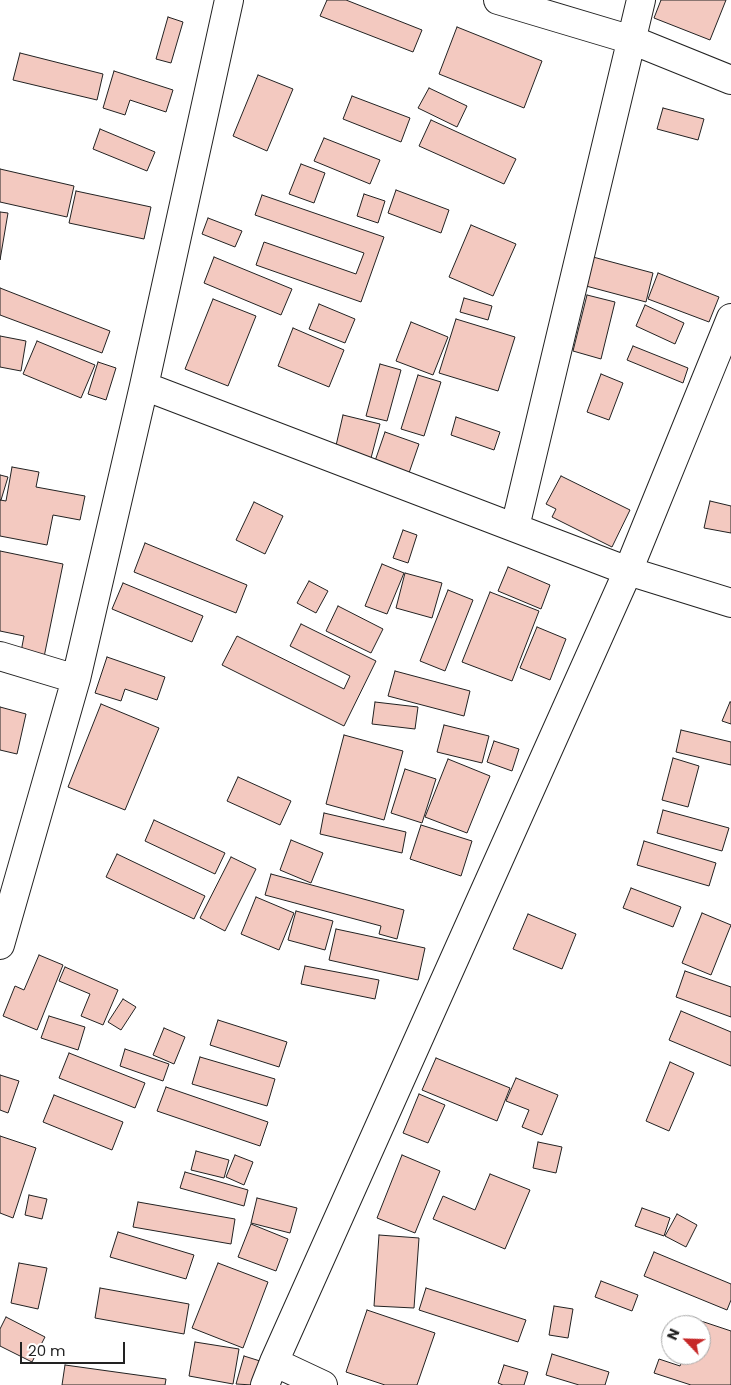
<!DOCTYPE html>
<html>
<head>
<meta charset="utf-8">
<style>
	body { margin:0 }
	#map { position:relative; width:731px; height:1385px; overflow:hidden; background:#fff; font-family:Poppins,sans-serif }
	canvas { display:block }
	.north { position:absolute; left:661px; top:1315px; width:50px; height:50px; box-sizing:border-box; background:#fff; border:1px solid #a7a7a7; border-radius:50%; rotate:294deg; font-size:14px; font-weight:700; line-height:20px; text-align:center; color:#222 }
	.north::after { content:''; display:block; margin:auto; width:18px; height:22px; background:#c62828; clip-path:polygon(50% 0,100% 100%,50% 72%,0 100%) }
	.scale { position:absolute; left:20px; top:1342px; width:105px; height:22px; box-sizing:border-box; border:2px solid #222; border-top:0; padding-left:6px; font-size:15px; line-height:18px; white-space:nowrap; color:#222; -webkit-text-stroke:4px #fff; paint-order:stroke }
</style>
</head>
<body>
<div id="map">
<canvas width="731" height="1385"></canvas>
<div class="north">N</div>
<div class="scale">20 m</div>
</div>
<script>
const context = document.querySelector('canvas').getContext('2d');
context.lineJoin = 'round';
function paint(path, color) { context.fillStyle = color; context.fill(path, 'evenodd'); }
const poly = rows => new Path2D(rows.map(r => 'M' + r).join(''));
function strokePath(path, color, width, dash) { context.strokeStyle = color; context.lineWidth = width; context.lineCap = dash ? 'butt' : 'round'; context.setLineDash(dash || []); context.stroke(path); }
const building = poly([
	[327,0,346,0,422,30,413,52,320,16,327,0],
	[661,0,726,0,710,40,654,18,661,0],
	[168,17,183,22,171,63,156,59,168,17],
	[457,27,542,61,524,108,439,74,457,27],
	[20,53,103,74,97,100,13,80,20,53],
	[114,71,173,90,166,112,130,100,125,115,103,108,114,71],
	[258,75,293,89,267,151,233,136,258,75],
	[429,88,467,106,457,127,418,108,429,88],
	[352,96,410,118,401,142,343,119,352,96],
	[663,108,704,119,698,140,657,129,663,108],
	[431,120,516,159,504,184,419,146,431,120],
	[100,129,155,152,147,171,93,149,100,129],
	[324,138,380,160,370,184,314,161,324,138],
	[301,164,325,173,314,203,289,194,301,164],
	[0,169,74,186,67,217,0,202,0,169],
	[396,190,449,210,441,233,388,213,396,190],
	[76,191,151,207,144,239,69,223,76,191],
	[364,194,385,201,378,223,357,216,364,194],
	[262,195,384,237,361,302,256,265,264,242,356,274,364,253,255,215,262,195],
	[0,212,8,213,0,260,0,212],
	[208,218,242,231,235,247,202,234,208,218],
	[471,225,516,244,493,296,449,277,471,225],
	[214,257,292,289,281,315,204,283,214,257],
	[593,257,653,273,646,302,586,286,593,257],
	[658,273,719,297,709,322,648,299,658,273],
	[0,288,110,331,102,353,0,315,0,288],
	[587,295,615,302,601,359,573,351,587,295],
	[464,298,492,306,488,320,460,312,464,298],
	[213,299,256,316,228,386,185,369,213,299],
	[319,304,355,319,345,343,309,329,319,304],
	[645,305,684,323,675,344,636,326,645,305],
	[456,319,515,337,498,391,439,373,456,319],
	[411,322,448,337,433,375,396,361,411,322],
	[293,328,344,350,329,387,278,366,293,328],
	[0,336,26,341,21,371,0,367,0,336],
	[37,341,95,365,81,398,23,374,37,341],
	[633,346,688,368,683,383,627,360,633,346],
	[98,362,116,368,106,400,88,394,98,362],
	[380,364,401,370,387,421,366,416,380,364],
	[601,374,623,383,609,420,587,412,601,374],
	[418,375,441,382,424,436,401,429,418,375],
	[343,415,380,424,371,458,335,450,343,415],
	[456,417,500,432,494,450,451,435,456,417],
	[385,432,419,444,409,473,375,461,385,432],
	[12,467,39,472,36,487,85,496,80,520,53,515,47,545,0,536,0,500,6,501,12,467],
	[0,475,8,477,1,500,0,500,0,475],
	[561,476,630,510,612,547,552,517,556,509,546,504,561,476],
	[710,501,731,506,731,533,704,528,710,501],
	[254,502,283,516,265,554,236,540,254,502],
	[403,530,417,535,408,563,393,558,403,530],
	[145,543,247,585,236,613,134,572,145,543],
	[0,551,63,564,43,662,20,657,24,636,0,631,0,551],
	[382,564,404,573,387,614,365,606,382,564],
	[508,567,550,585,541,609,498,591,508,567],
	[405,573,442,583,432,618,396,608,405,573],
	[309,581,328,591,316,613,297,603,309,581],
	[123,583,203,616,192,642,112,609,123,583],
	[448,590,473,600,445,671,420,661,448,590],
	[490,592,539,611,512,681,462,662,490,592],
	[338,606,383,629,371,653,326,631,338,606],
	[301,624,376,661,344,726,222,665,237,636,344,689,350,676,290,646,301,624],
	[537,627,566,639,550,680,520,668,537,627],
	[107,657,165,677,157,700,125,689,121,701,95,693,107,657],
	[395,671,470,691,464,716,388,696,395,671],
	[375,702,418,707,415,729,372,724,375,702],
	[730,702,731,702,731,724,722,721,730,702],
	[101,704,159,728,125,810,68,787,101,704],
	[0,707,26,714,17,754,0,750,0,707],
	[444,725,489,736,482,763,437,752,444,725],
	[681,730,731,742,731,765,676,752,681,730],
	[344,735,403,751,384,820,326,804,344,735],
	[494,741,519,749,512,771,487,762,494,741],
	[673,758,699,766,688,807,662,800,673,758],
	[448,759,490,776,467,833,425,817,448,759],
	[405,769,436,779,422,823,391,813,405,769],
	[238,777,291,801,280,825,227,801,238,777],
	[663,810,729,828,722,851,657,833,663,810],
	[324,813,406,832,402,853,320,834,324,813],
	[154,820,225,853,215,874,145,841,154,820],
	[421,825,472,841,461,876,410,859,421,825],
	[291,840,323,853,311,883,280,870,291,840],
	[644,841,716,863,709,886,637,865,644,841],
	[117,854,205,896,194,919,106,877,117,854],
	[231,857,256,869,225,931,200,918,231,857],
	[271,874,404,910,397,939,379,934,381,926,265,895,271,874],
	[631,888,681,907,673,927,623,908,631,888],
	[256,897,294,913,279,950,241,934,256,897],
	[296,911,333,921,325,950,288,940,296,911],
	[702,913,731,925,711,975,682,963,702,913],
	[528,914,576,934,562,969,513,949,528,914],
	[336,929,425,948,418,980,329,960,336,929],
	[39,955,63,965,37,1030,3,1016,15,986,24,990,39,955],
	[305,966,379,980,375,999,301,984,305,966],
	[65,967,118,990,103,1025,81,1016,90,994,59,981,65,967],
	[685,971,731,987,731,1017,676,997,685,971],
	[123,999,136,1007,121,1030,108,1022,123,999],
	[681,1011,731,1032,731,1066,669,1040,681,1011],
	[49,1016,85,1027,78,1050,41,1038,49,1016],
	[218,1020,287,1042,279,1067,210,1045,218,1020],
	[164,1028,185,1037,174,1064,153,1055,164,1028],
	[125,1049,169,1064,163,1081,120,1066,125,1049],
	[69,1053,145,1083,135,1108,59,1078,69,1053],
	[200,1057,275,1079,267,1106,192,1084,200,1057],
	[436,1058,510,1088,497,1121,422,1090,436,1058],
	[670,1062,694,1073,669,1131,646,1121,670,1062],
	[0,1075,19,1081,8,1113,0,1110,0,1075],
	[516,1078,558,1095,542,1135,522,1127,529,1110,506,1101,516,1078],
	[166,1087,268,1122,260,1146,157,1111,166,1087],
	[419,1094,445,1105,428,1143,403,1133,419,1094],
	[54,1095,123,1122,112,1150,43,1122,54,1095],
	[0,1136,36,1148,13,1218,0,1213,0,1136],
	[538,1142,562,1147,556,1173,533,1168,538,1142],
	[196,1151,229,1160,224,1178,191,1170,196,1151],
	[235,1155,253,1162,244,1185,226,1177,235,1155],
	[402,1155,440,1171,415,1233,377,1218,402,1155],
	[185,1172,248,1190,244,1206,180,1188,185,1172],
	[490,1174,530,1190,505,1249,433,1219,443,1196,475,1210,490,1174],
	[29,1195,47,1199,42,1219,25,1215,29,1195],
	[257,1198,297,1208,290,1233,251,1223,257,1198],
	[138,1202,235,1219,231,1244,133,1227,138,1202],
	[642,1208,670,1218,664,1236,635,1226,642,1208],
	[677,1214,697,1225,686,1247,665,1236,677,1214],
	[251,1224,288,1239,276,1271,238,1257,251,1224],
	[118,1232,194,1255,186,1279,110,1257,118,1232],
	[379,1235,419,1238,414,1308,374,1306,379,1235],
	[654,1252,731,1284,731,1300,727,1310,644,1276,654,1252],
	[19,1263,47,1268,38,1309,11,1303,19,1263],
	[218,1263,268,1282,243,1348,192,1328,218,1263],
	[601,1281,638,1295,632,1311,595,1297,601,1281],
	[100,1288,189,1304,184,1334,95,1318,100,1288],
	[426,1288,526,1320,518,1342,419,1310,426,1288],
	[554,1306,573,1309,568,1338,549,1335,554,1306],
	[367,1310,435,1333,417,1385,385,1385,346,1372,367,1310],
	[6,1317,45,1337,32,1362,0,1346,0,1329,6,1317],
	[695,1319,731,1331,731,1385,691,1385,654,1373,659,1359,680,1366,684,1355,701,1355,701,1325,693,1325,695,1319],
	[195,1342,239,1349,233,1384,189,1376,195,1342],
	[552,1354,609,1372,605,1385,579,1385,546,1375,552,1354],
	[244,1356,260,1361,253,1385,236,1384,244,1356],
	[65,1365,166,1379,165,1385,62,1385,65,1365],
	[504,1365,528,1372,524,1385,503,1385,498,1383,504,1365]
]);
paint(building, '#f3c9c0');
strokePath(building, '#222', 1);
const minor = poly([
	[498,0,632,40,731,80],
	[144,386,628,571,731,603],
	[515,527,641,0],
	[0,656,76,679],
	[0,945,76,679,144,386,229,0],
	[274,1362,323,1385],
	[265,1385,274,1362,628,571,731,318]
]);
strokePath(minor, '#222', 30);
strokePath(minor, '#fff', 28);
</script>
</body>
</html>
